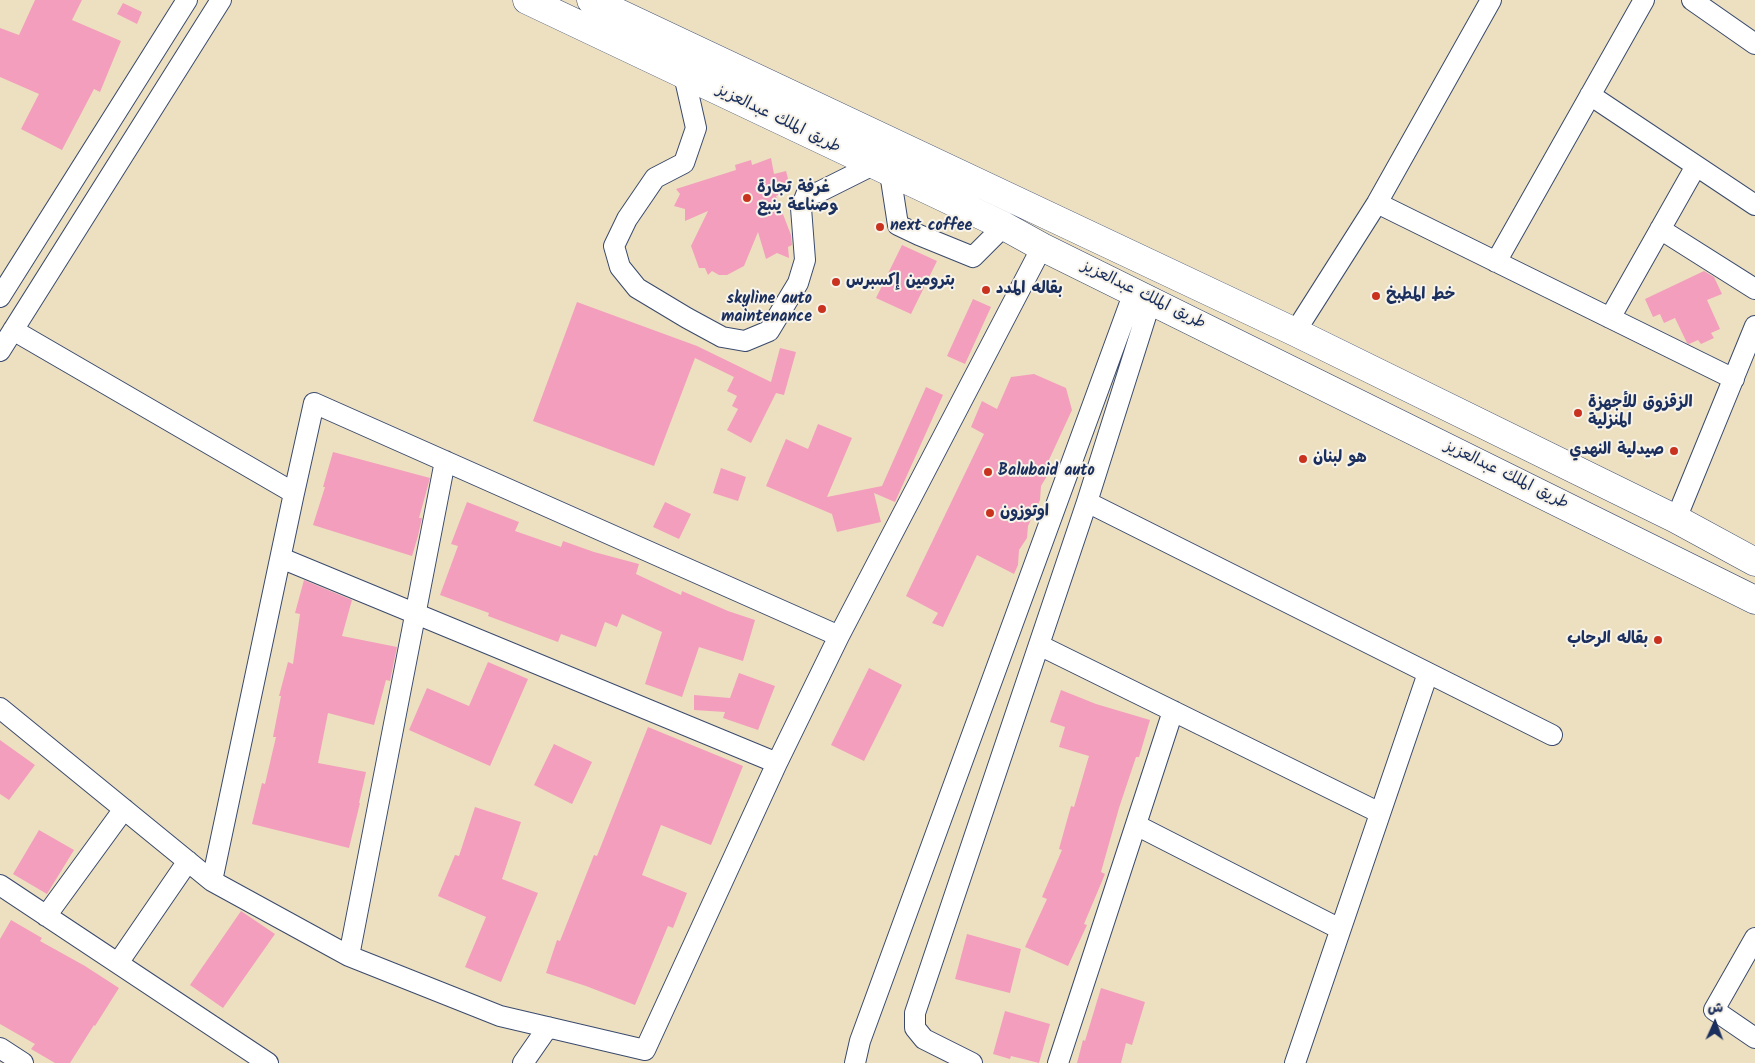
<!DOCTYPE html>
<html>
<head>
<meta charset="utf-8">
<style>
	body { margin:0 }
	#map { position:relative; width:1755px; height:1063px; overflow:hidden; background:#ede0c0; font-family:Kalam,"Playpen Sans Arabic",sans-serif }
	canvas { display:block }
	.north { position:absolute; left:1690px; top:998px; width:50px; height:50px; -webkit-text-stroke:4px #f7f3e8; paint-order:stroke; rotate:2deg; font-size:14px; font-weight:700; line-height:20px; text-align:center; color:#1b2f5e }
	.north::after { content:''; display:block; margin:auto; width:18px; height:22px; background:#1b2f5e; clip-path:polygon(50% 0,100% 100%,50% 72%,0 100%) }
</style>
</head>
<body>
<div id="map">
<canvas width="1755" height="1063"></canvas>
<div class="north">ش</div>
</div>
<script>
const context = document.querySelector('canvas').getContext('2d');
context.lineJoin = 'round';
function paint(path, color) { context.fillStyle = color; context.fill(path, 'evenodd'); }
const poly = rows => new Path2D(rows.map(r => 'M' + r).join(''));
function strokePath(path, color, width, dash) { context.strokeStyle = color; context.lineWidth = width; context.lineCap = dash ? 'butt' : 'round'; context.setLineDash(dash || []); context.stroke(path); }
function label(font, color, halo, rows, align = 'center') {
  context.font = font + ' Kalam,"Playpen Sans Arabic",sans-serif'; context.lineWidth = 4; context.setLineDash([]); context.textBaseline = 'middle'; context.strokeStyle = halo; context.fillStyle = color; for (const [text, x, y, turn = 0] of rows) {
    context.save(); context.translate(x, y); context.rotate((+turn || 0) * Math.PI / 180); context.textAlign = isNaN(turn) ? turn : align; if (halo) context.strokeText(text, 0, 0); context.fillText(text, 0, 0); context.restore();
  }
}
paint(poly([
	[35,0,82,0,72,20,121,41,100,92,94,89,62,150,21,129,39,94,0,77,0,28,19,35],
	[123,3,142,12,137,24,117,14],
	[771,158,774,174,786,171,791,190,776,196,791,235,792,245,788,247,789,258,777,253,766,259,758,232,744,266,727,275,719,275,712,271,708,275,705,268,699,268,691,246,708,211,685,221,685,209,674,206,680,194,676,189,736,170,735,165,751,160,752,165],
	[902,245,937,261,911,314,876,298],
	[1704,271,1714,277,1722,294,1707,300,1720,329,1711,333,1714,338,1701,344,1698,340,1689,344,1687,343,1675,318,1664,323,1660,314,1653,317,1645,299],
	[973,299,991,307,965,364,947,356],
	[577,302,697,346,771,382,780,348,796,352,784,395,776,393,751,443,727,430,738,409,732,406,737,396,727,391,734,377,695,358,654,466,533,421],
	[1034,374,1066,388,1072,410,1048,462,1047,476,1041,486,1040,500,1028,526,1027,538,1019,550,1018,565,1014,574,977,555,943,627,932,623,938,613,906,596,984,434,971,427,982,401,997,409,1011,377],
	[926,387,943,395,895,502,874,493,881,522,837,532,832,514,766,486,786,439,808,449,818,424,852,438,827,497,882,486],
	[333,452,430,478,419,518,422,518,418,536,412,556,313,525,325,487,323,487],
	[721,468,746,477,738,501,713,493],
	[467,502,519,522,515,531,561,547,563,541,594,552,639,564,636,574,681,595,682,591,728,611,755,620,743,661,699,647,682,697,645,684,662,632,622,614,617,627,605,622,596,647,561,634,558,642,488,616,489,613,440,595,458,546,451,544],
	[665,502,691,514,679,539,653,527],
	[304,580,352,600,342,636,397,647,390,681,386,680,374,725,328,713,318,763,366,772,359,803,360,803,349,848,252,824,262,783,265,784,276,737,273,737,281,696,279,696,288,662,293,664,300,614,295,613],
	[488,662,528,679,490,766,409,730,427,688,469,706],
	[869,668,902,685,864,761,831,745],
	[739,673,775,686,758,730,723,718,725,712,694,710,694,695,730,698],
	[1061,690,1096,704,1150,720,1139,757,1136,757,1119,808,1101,872,1105,874,1084,924,1087,925,1068,966,1025,947,1047,899,1042,897,1062,850,1059,849,1071,806,1074,807,1089,756,1059,747,1065,727,1050,722],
	[648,727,743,766,711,845,661,825,642,875,687,893,673,928,668,926,635,1005,586,986,546,973,557,940,560,941,594,855,597,856],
	[0,740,35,765,9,800,0,794],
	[554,744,592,762,572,804,534,785],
	[475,807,521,822,502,879,538,893,501,982,465,967,486,917,438,896,455,855,459,856],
	[39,830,74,850,47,894,13,874],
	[241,911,275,934,223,1008,190,985],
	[11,920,42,938,40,941,85,966,119,988,95,1026,94,1025,70,1063,55,1063,31,1049,35,1044,0,1024,0,939],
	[967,934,1021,949,1010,993,955,979],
	[1101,988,1145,1002,1132,1045,1126,1043,1121,1063,1077,1063,1083,1040,1085,1041],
	[1005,1011,1050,1024,1039,1063,1011,1056,1010,1059,993,1054]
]), '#f39ebc');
const minor = poly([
	[1692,0,1755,44],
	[684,75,696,128,684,163,655,178,627,219,614,246,620,267,637,288,687,318,722,337,745,341,769,331,798,283,805,260,801,208,806,195,819,192,873,165],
	[1590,95,1755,205],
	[890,173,898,225,919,235,973,257,1004,226],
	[1377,203,1734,379],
	[1660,229,1755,289],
	[1496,262,1644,0],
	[0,297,187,0],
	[1610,318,1696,166],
	[13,330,294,493,212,881],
	[1295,332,1377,203,1491,0],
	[0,351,221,0],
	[294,493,314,403,839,636],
	[1087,502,1552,735],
	[1676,519,1755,326],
	[281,558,777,763],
	[1039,645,1380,813],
	[0,708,212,881,349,956,500,1016,645,1050,777,763,839,636,1042,247],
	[1136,825,1340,929],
	[0,885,268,1063],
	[46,916,124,809],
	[1755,938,1714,1010,1755,1038],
	[349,956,445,461],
	[118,963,188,861],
	[0,1048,23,1063],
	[523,1063,548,1027],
	[855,1063,860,1041,1134,292],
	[972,1063,924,1039,915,1028,915,1013,1087,502,1151,300],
	[1058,1063,1173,711],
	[1295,1063,1428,673]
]);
const highway = poly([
	[527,0,1004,226,1042,247,1755,600],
	[591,0,1295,332,1676,519,1755,562]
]);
strokePath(minor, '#3a4a6d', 22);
strokePath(highway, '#3a4a6d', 29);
strokePath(minor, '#fff', 20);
strokePath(highway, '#fff', 28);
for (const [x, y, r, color] of [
	[747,198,5,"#c8321e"],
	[880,227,5,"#c8321e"],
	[836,282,5,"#c8321e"],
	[986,290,5,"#c8321e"],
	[1376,296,5,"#c8321e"],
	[822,309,5,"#c8321e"],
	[1578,413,5,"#c8321e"],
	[1674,451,5,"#c8321e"],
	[1303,459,5,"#c8321e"],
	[988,472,5,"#c8321e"],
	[990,513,5,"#c8321e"],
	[1658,640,5,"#c8321e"]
]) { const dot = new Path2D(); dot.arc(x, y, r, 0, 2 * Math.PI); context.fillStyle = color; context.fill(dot); strokePath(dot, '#f7f3e8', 2); }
label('16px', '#1b2f5e', '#f7f3e8', [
	["طريق الملك عبدالعزيز",778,120,26],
	["طريق الملك عبدالعزيز",1143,296,26],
	["طريق الملك عبدالعزيز",1506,476,26]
]);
label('bold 16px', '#1b2f5e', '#f7f3e8', [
	["غرفة تجارة",757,189],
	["وصناعة ينبع",757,207],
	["next coffee",890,227],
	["بترومين إكسبرس",846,282],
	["بقاله المدد",996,290],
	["خط المطبخ",1386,296],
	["skyline auto",812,300,"right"],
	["maintenance",812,318,"right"],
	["الزقزوق للأجهزة",1588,404],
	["المنزلية",1588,422],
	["صيدلية النهدي",1664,451,"right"],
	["هو لبنان",1313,459],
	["Balubaid auto",998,472],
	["اوتوزون",1000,513],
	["بقاله الرحاب",1648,640,"right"]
], 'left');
</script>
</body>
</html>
